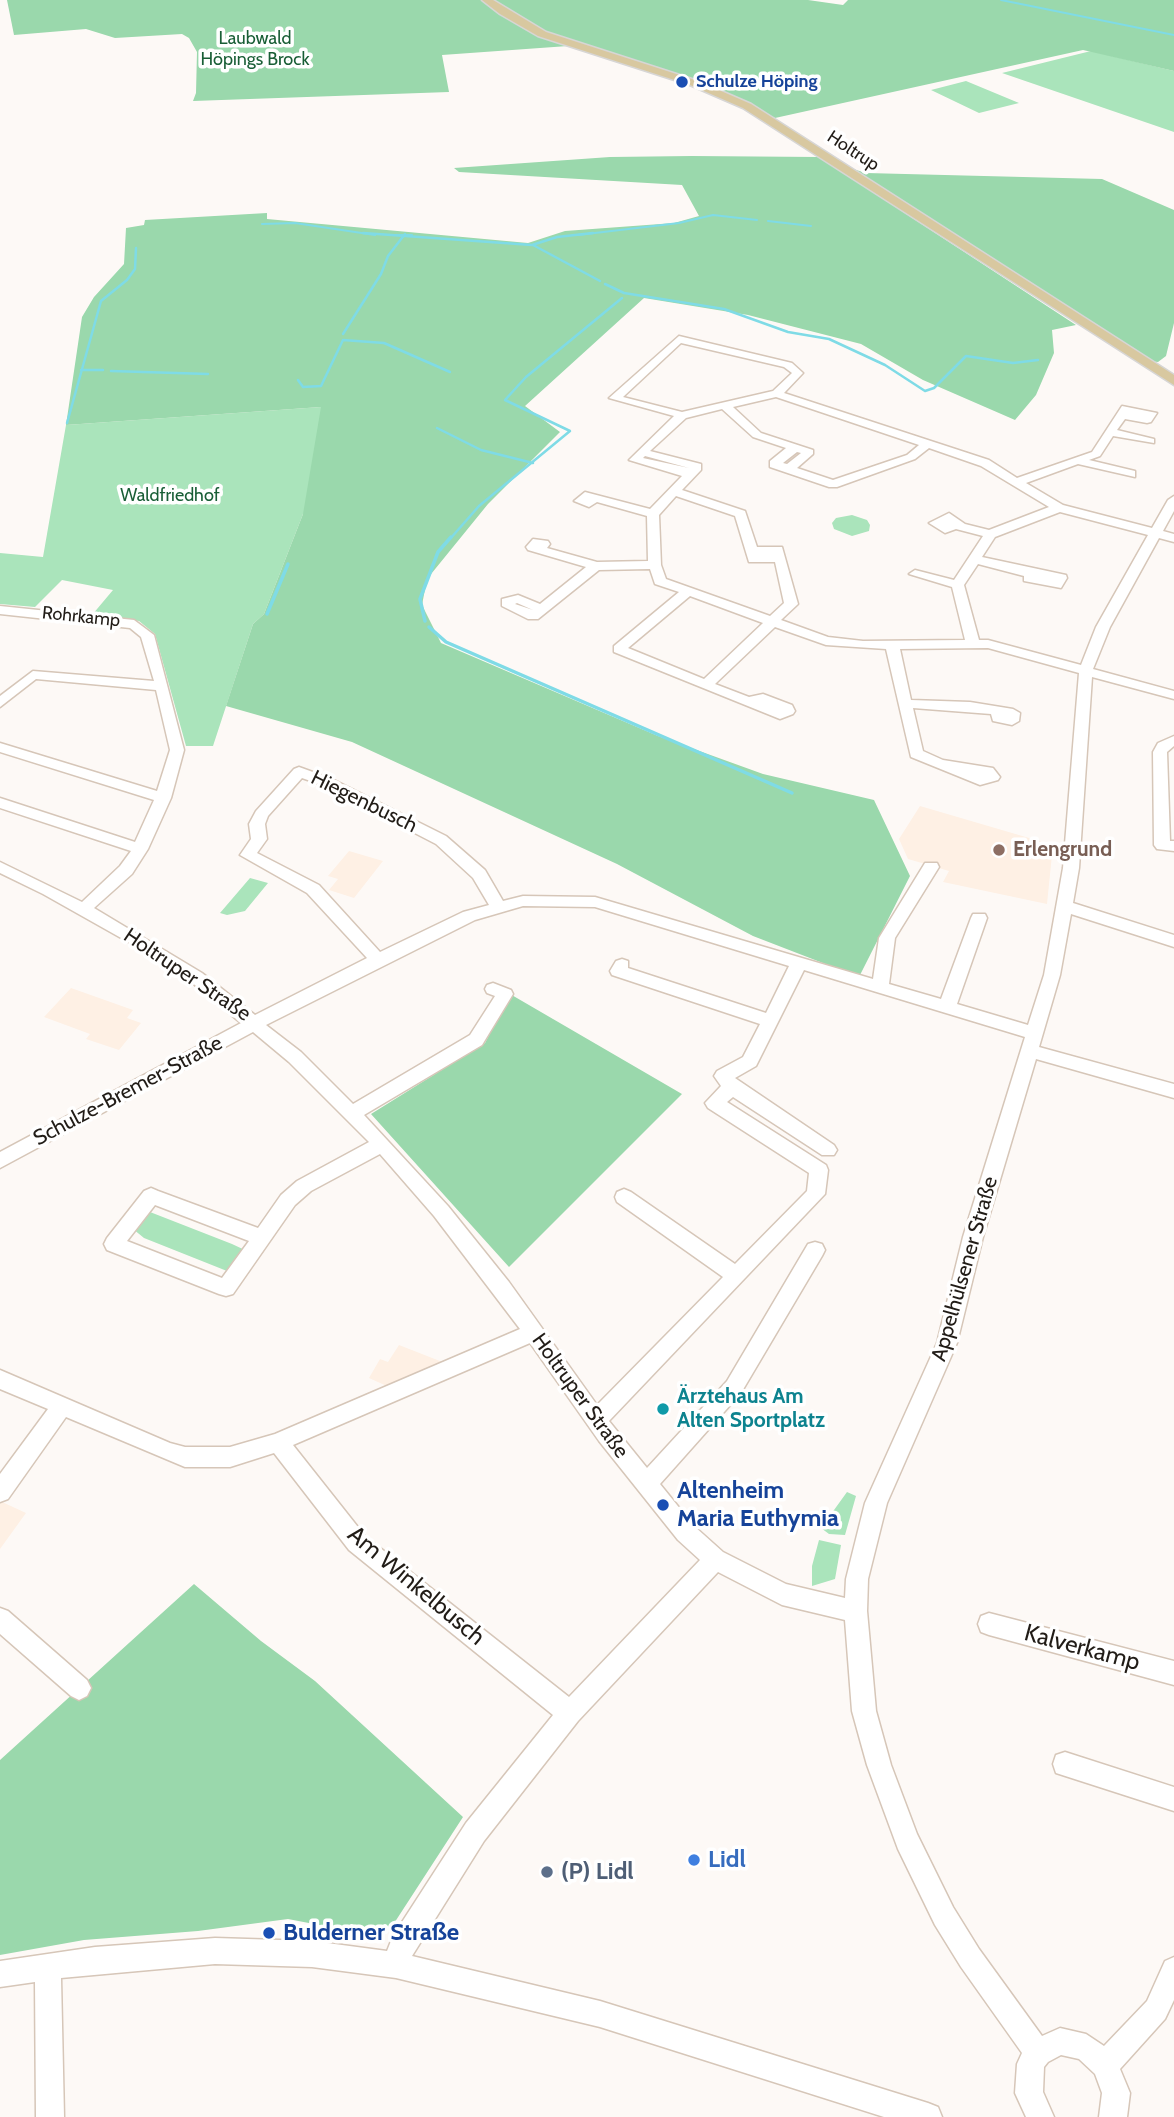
<!DOCTYPE html>
<html>
<head>
<meta charset="utf-8">
<style>
	body { margin:0 }
	canvas { display:block; background:#fdf9f6 }
</style>
</head>
<body>
<canvas width="1174" height="2117"></canvas>
<script>
const context = document.querySelector('canvas').getContext('2d');
context.lineJoin = 'round';
function paint(path, color) { context.fillStyle = color; context.fill(path, 'evenodd'); }
const poly = rows => new Path2D(rows.map(r => 'M' + r).join(''));
function strokePath(path, color, width, dash) { context.strokeStyle = color; context.lineWidth = width; context.lineCap = dash ? 'butt' : 'round'; context.setLineDash(dash || []); context.stroke(path); }
function label(font, color, halo, rows, align = 'center') {
  context.font = font + ' Cabin,sans-serif'; context.lineWidth = 7; context.setLineDash([]); context.textBaseline = 'middle'; context.strokeStyle = halo; context.fillStyle = color; for (const [text, x, y, turn = 0] of rows) {
    context.save(); context.translate(x, y); context.rotate((+turn || 0) * Math.PI / 180); context.textAlign = isNaN(turn) ? turn : align; if (halo) context.strokeText(text, 0, 0); context.fillText(text, 0, 0); context.restore();
  }
}
paint(poly([
	[920,806,1053,845,1047,904,943,882,949,871,908,859,899,839],
	[349,851,383,861,354,898,329,890,338,879,328,876],
	[71,988,133,1010,127,1018,141,1023,119,1050,86,1039,90,1034,44,1017],
	[399,1345,445,1363,389,1387,369,1378,380,1359,388,1362],
	[0,1501,26,1513,0,1549]
]), '#fef0e4');
paint(poly([
	[1091,51,1174,71,1174,132,1002,73],
	[966,81,1019,103,979,113,931,90],
	[321,407,409,457,303,514,264,614,253,624,213,746,186,746,155,634,139,621,92,615,113,590,62,580,35,607,0,604,0,553,43,557,66,425],
	[852,515,867,520,870,525,869,531,852,536,834,529,832,523,836,518],
	[250,878,268,883,245,911,227,915,220,913],
	[150,1212,232,1244,247,1251,232,1273,144,1238,133,1229,145,1213],
	[847,1492,856,1496,845,1535,829,1534,821,1528],
	[819,1540,841,1545,835,1579,812,1586,812,1566]
]), '#aae4bb');
paint(poly([
	[7,0,481,0,536,35,568,46,442,55,449,92,193,101,196,93,197,52,189,38,182,34,115,38,86,29,14,35],
	[493,0,808,0,843,5,848,0,1174,0,1174,71,1083,50,775,118,700,82,546,34],
	[692,156,819,157,1076,325,1052,330,1054,353,1036,395,1015,420,923,380,861,344,748,315,644,298,525,406,560,432,488,504,427,579,422,605,441,643,658,736,763,774,874,800,910,876,859,977,753,936,617,864,352,742,226,706,253,624,264,614,303,514,321,407,66,425,82,317,94,297,124,264,126,228,144,225,145,220,267,213,267,219,528,243,565,231,674,223,699,216,682,185,459,172,454,168,610,157],
	[853,169,866,173,1102,179,1174,210,1174,323,1166,356,1158,362,1147,361],
	[510,994,682,1094,509,1267,371,1114,485,1043],
	[194,1584,261,1641,315,1681,463,1817,391,1928,371,1935,288,1919,198,1931,84,1940,0,1955,0,1760]
]), '#9ad8ac');
strokePath(poly([
	[1001,0,1174,35],
	[768,221,811,226],
	[262,224,295,223,375,235],
	[389,235,412,235],
	[578,235,679,223,713,215,757,220]
]), '#7fdbe6', 2);
strokePath(poly([
	[363,233,532,245,557,237,593,233],
	[533,245,600,281],
	[605,284,624,293,724,309,788,332,829,339,885,365,925,391,934,388,966,356,1013,363,1038,360],
	[343,334,381,274,388,256,405,234],
	[81,370,103,370],
	[111,371,208,374],
	[298,380,303,387,321,386,343,340,384,343,450,372],
	[67,423,101,301,127,280,135,269,136,248],
	[437,428,481,450,533,463],
	[450,539,479,506,570,431,505,400,526,377,622,298]
]), '#7fdbe6', 2.5);
strokePath(poly([
	[267,614,288,564],
	[425,621,420,599,438,552,451,537],
	[429,627,446,642,792,793]
]), '#7fdbe6', 3.5);
const minor = poly([
	[679,336,792,363,803,373,784,393,989,460,1017,478,1092,452,1122,406,1157,413,1151,422,1147,423,1125,419,1117,430,1154,439,1154,443,1113,436,1100,456,1089,460,1135,471,1135,477,1078,464,1026,483,1063,505,1152,528,1168,500,1174,496,1174,511,1163,531,1174,534,1174,542,1159,538,1110,627,1093,669,1174,691,1174,699,1092,677,1079,868,1073,903,1174,935,1174,947,1071,914,1060,975,1039,1047,1174,1084,1174,1098,1036,1059,983,1237,957,1343,887,1503,868,1579,867,1611,876,1711,891,1765,917,1834,953,1907,979,1949,1042,2036,1060,2028,1086,2034,1104,2046,1147,2001,1165,1961,1174,1957,1174,2000,1165,2019,1120,2069,1130,2093,1127,2117,1099,2117,1102,2093,1095,2074,1079,2059,1061,2055,1048,2062,1044,2067,1043,2092,1054,2117,1026,2117,1015,2093,1017,2064,1022,2053,961,1967,935,1925,898,1849,867,1765,852,1711,845,1620,782,1605,718,1572,578,1721,484,1841,412,1956,600,2001,928,2103,938,2107,942,2117,884,2117,600,2027,396,1978,312,1967,215,1964,61,1978,64,2117,36,2117,35,1982,0,1987,0,1961,95,1947,215,1938,312,1941,387,1951,393,1936,466,1823,553,1715,349,1550,274,1453,230,1467,185,1467,66,1417,8,1499,0,1502,0,1474,48,1409,0,1389,0,1370,170,1443,185,1447,230,1447,275,1434,520,1329,434,1216,380,1154,311,1191,295,1205,233,1294,226,1296,219,1294,107,1250,104,1244,107,1238,144,1191,151,1188,158,1191,258,1228,281,1195,297,1181,369,1142,289,1062,253,1032,0,1168,0,1152,241,1023,190,981,130,943,43,894,0,873,0,862,82,902,120,866,131,851,0,808,0,798,135,842,154,800,0,752,0,743,157,791,170,750,156,690,36,679,0,707,0,696,33,671,154,681,141,637,130,628,0,614,0,606,134,620,154,635,184,750,171,798,148,849,132,874,94,908,202,973,255,1015,367,958,307,893,240,855,251,839,249,824,256,811,294,769,299,767,332,779,446,836,485,870,503,901,523,896,595,897,873,979,879,938,925,863,937,863,939,867,895,938,889,984,941,999,971,918,973,914,985,914,987,918,957,1004,1028,1025,1044,975,1063,868,1079,673,988,648,900,649,911,700,970,702,1013,709,1020,713,1019,721,1012,725,993,721,991,714,913,708,923,751,943,760,993,768,1000,777,998,780,980,785,911,757,886,649,826,645,775,627,715,684,749,697,763,694,792,705,795,711,793,714,780,719,614,652,614,646,679,592,655,584,650,569,599,570,538,619,528,619,502,606,502,599,518,595,540,604,586,567,528,550,526,547,533,539,548,541,550,544,547,548,597,562,648,561,647,516,597,502,589,507,574,501,585,492,650,509,682,476,629,460,674,416,609,398,679,336],
	[681,343,784,367,792,373,773,391,682,412,623,397,681,343],
	[776,397,919,445,907,455,833,480,797,468,813,454,813,450,761,433,733,407,776,397],
	[722,409,753,437,786,448,770,461,770,467,829,487,837,487,915,459,929,448,981,466,1049,507,989,530,965,524,949,513,929,523,945,533,956,529,983,536,954,580,915,570,909,574,952,587,965,640,863,641,828,637,781,620,798,604,782,547,757,547,745,511,682,490,701,470,701,464,650,451,686,418,722,409],
	[797,452,801,453,787,464,783,463,797,452],
	[645,456,689,468,643,458,645,456],
	[676,496,735,516,749,562,775,562,784,603,770,616,666,579,661,565,659,515,676,496],
	[1060,512,1148,535,1096,627,1081,665,988,640,979,640,964,585,978,564,1024,576,1024,581,1061,588,1067,578,1066,575,982,557,995,537,1060,512],
	[690,596,763,623,704,679,628,648,690,596],
	[517,603,533,610,515,604,517,603],
	[302,778,322,785,436,844,473,878,489,905,463,912,380,952,319,885,257,853,267,839,265,824,268,816,302,778],
	[523,906,595,907,789,966,766,1013,628,968,628,961,622,959,616,961,610,971,612,975,760,1024,743,1057,717,1071,714,1076,721,1086,705,1103,708,1108,809,1173,807,1191,735,1264,631,1192,624,1189,617,1192,615,1197,617,1202,723,1277,597,1405,509,1282,448,1206,364,1115,482,1045,513,994,511,990,493,983,487,985,485,989,487,993,495,996,470,1035,353,1104,301,1052,266,1025,475,920,523,906],
	[804,970,1025,1037,963,1237,937,1343,865,1503,846,1579,845,1598,786,1584,723,1552,694,1526,660,1484,741,1393,822,1256,825,1250,822,1244,815,1242,808,1244,727,1381,647,1468,609,1421,825,1194,828,1170,826,1165,727,1102,733,1097,822,1155,834,1155,837,1150,834,1145,735,1078,756,1066,804,970],
	[155,1205,249,1241,222,1278,127,1241,155,1205],
	[530,1343,599,1441,678,1540,700,1560,569,1697,365,1536,293,1445,530,1343],
	[1174,736,1174,746,1167,752,1170,841,1174,841,1174,851,1157,849,1154,845,1153,752,1158,743,1174,736],
	[0,1608,8,1611,87,1680,91,1688,87,1696,79,1700,71,1696,0,1634,0,1608],
	[989,1613,1174,1661,1174,1685,989,1635,981,1632,978,1624,981,1616,989,1613],
	[1065,1752,1174,1787,1174,1811,1056,1773,1053,1764,1056,1755,1065,1752]
]);
const major = poly([
	[482,0,493,0,546,32,698,81,751,104,1174,375,1174,385,743,108,690,85,538,36,500,14,482,0]
]);
strokePath(minor, '#d6c6b8', 3);
strokePath(major, '#d7d6d5', 3);
paint(minor, '#fff');
paint(major, '#d8c8a0');
for (const [x, y, r, color] of [
	[682,82,7,"#1a4fb4"],
	[999,850,7,"#8d6e63"],
	[663,1409,7,"#0f9aa8"],
	[663,1505,7,"#1a4fb4"],
	[694,1860,7,"#3f7fe0"],
	[547,1872,7,"#5c6f8a"],
	[269,1933,7,"#1a4fb4"]
]) { const dot = new Path2D(); dot.arc(x, y, r, 0, 2 * Math.PI); context.fillStyle = color; context.fill(dot); strokePath(dot, '#fff', 2.5); }
label('18px', '#195e36', '#fff', [
	["Laubwald",255,39],
	["Höpings Brock",255,60],
	["Waldfriedhof",170,496]
]);
label('bold 18px', '#164399', '#fff', [
	["Schulze Höping",696,82]
], 'left');
label('18px', '#211c17', '#fff', [
	["Holtrup",853,151,33],
	["Rohrkamp",81,617,6]
]);
label('21px', '#211c17', '#fff', [
	["Hiegenbusch",364,802,26],
	["Holtruper Straße",187,975,34],
	["Schulze-Bremer-Straße",128,1091,-28],
	["Appelhülsener Straße",965,1269,-74],
	["Holtruper Straße",580,1396,54]
]);
label('bold 21px', '#785e54', '#fff', [
	["Erlengrund",1013,850]
], 'left');
label('bold 21px', '#0d838f', '#fff', [
	["Ärztehaus Am",677,1397],
	["Alten Sportplatz",677,1421]
], 'left');
label('bold 24px', '#164399', '#fff', [
	["Altenheim",677,1491],
	["Maria Euthymia",677,1519],
	["Bulderner Straße",283,1933]
], 'left');
label('24px', '#211c17', '#fff', [
	["Am Winkelbusch",416,1586,40],
	["Kalverkamp",1082,1648,15]
]);
label('bold 24px', '#366cbe', '#fff', [
	["Lidl",708,1860]
], 'left');
label('bold 24px', '#4e5e75', '#fff', [
	["(P) Lidl",561,1872]
], 'left');
</script>
</body>
</html>
